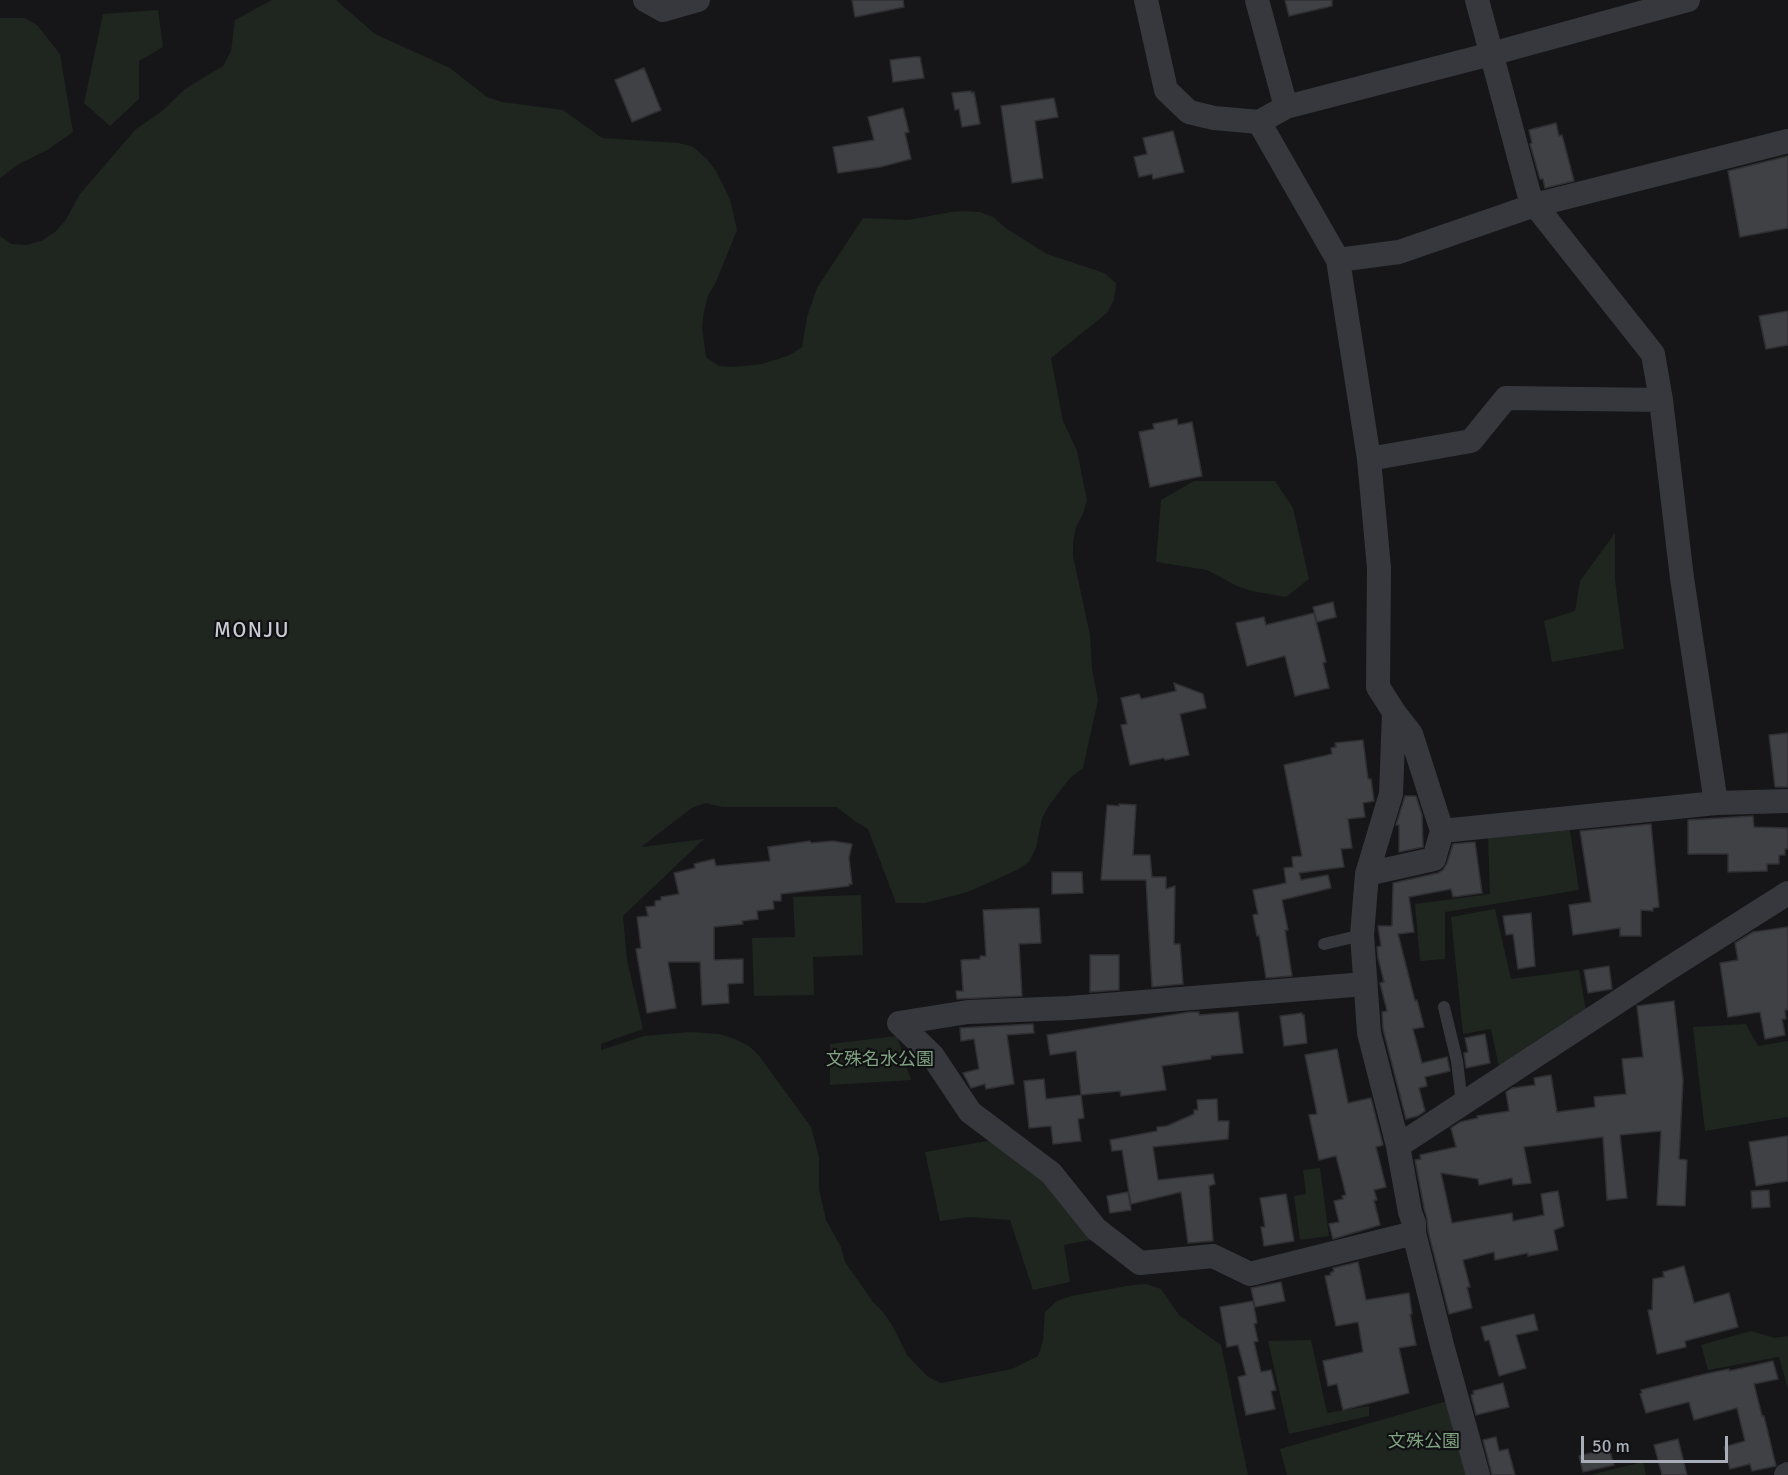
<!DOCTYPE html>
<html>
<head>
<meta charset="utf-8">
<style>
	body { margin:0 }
	#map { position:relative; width:1788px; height:1475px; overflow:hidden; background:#161618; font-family:Signika,sans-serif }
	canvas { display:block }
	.scale { position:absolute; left:1581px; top:1436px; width:147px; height:27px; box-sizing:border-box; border:3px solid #a8adb8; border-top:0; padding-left:8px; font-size:18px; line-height:21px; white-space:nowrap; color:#a8adb8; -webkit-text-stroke:4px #111113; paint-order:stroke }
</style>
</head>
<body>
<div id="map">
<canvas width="1788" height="1475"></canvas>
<div class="scale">50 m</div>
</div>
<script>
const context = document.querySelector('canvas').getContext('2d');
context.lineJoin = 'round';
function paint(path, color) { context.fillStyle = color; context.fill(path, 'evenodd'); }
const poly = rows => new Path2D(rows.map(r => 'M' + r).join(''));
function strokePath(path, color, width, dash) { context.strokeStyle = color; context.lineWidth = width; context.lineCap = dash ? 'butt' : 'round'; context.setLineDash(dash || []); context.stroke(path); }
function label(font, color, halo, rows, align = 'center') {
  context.font = font + ' Signika,"Noto Sans JP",sans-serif'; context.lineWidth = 4.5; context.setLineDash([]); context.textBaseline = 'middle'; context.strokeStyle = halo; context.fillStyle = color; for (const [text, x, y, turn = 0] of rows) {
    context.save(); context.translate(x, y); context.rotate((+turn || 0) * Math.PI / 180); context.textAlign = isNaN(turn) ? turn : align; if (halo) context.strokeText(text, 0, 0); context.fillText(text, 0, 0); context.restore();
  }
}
paint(poly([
	[272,0,336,0,375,34,450,68,487,97,502,102,563,110,602,138,679,143,693,147,707,159,716,171,730,199,737,230,716,282,708,296,704,311,702,327,706,357,719,366,734,367,762,364,790,355,802,347,807,317,817,288,863,218,908,220,951,212,966,211,980,212,993,217,1007,229,1047,254,1104,273,1116,283,1114,300,1107,313,1051,358,1063,421,1077,451,1087,500,1083,514,1076,527,1073,542,1073,556,1090,635,1092,668,1098,700,1083,768,1070,778,1050,804,1042,818,1036,848,1029,862,1017,870,968,892,925,903,896,903,868,829,853,820,837,807,722,807,706,803,692,808,641,847,704,839,623,916,627,960,643,1029,601,1044,601,1050,644,1036,690,1032,719,1034,735,1039,749,1046,760,1057,811,1127,819,1157,819,1189,826,1220,841,1247,845,1262,873,1302,883,1312,892,1325,907,1355,928,1377,941,1383,1012,1369,1038,1356,1043,1341,1045,1312,1057,1301,1071,1296,1133,1285,1147,1284,1161,1289,1179,1315,1221,1345,1248,1475,0,1475,0,236,11,244,27,245,41,241,55,232,65,221,80,194,136,129,161,112,185,89,223,66,231,51,235,20],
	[158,10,163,47,139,61,139,99,110,126,84,103,103,14],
	[0,18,25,18,38,26,60,54,73,132,47,150,19,164,0,178],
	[1194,481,1275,481,1293,508,1309,579,1286,597,1252,591,1237,586,1207,570,1156,562,1161,500],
	[1615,533,1615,580,1624,649,1552,662,1544,621,1575,611,1580,581],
	[1570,830,1579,890,1445,912,1445,959,1420,961,1415,904,1490,894,1488,838],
	[861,895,863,955,813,957,814,995,754,996,752,938,795,937,793,897],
	[1495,909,1511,979,1579,970,1587,1017,1500,1072,1491,1029,1463,1034,1451,917],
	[1746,1024,1758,1046,1788,1041,1788,1117,1705,1131,1693,1027],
	[897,1036,911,1080,830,1085,830,1044],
	[999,1139,1037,1167,1096,1239,1064,1245,1070,1282,1033,1290,1010,1220,970,1217,940,1221,925,1152],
	[1320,1168,1329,1236,1300,1240,1294,1196,1306,1194,1303,1170],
	[1751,1331,1775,1338,1788,1336,1788,1389,1779,1357,1708,1370,1701,1345],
	[1311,1340,1327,1413,1369,1406,1369,1416,1289,1434,1268,1341],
	[1447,1401,1467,1475,1287,1475,1280,1449],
	[1643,1462,1646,1475,1590,1475]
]), '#1e261f');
const building = poly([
	[852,0,903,0,904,7,855,17,852,0],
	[1285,0,1332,0,1332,6,1289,16,1285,0],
	[914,57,920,57,924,78,893,82,890,60,914,57],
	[644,68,661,110,632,122,615,80,644,68],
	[971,91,971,93,974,92,980,124,962,127,959,109,955,110,952,93,971,91],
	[1054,98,1058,117,1035,121,1043,178,1012,183,1001,106,1054,98],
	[903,108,909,132,905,133,911,159,880,167,838,173,833,147,874,140,868,117,903,108],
	[1556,123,1559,136,1562,135,1574,181,1545,188,1543,179,1540,179,1530,144,1532,143,1529,130,1556,123],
	[1173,131,1184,172,1153,179,1152,174,1139,177,1134,157,1147,154,1143,138,1173,131],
	[1788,156,1788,228,1740,237,1728,171,1788,156],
	[1788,311,1788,345,1766,349,1759,316,1788,311],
	[1177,419,1178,425,1192,422,1202,476,1150,487,1139,432,1154,429,1153,424,1177,419],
	[1333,602,1336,617,1317,622,1313,607,1333,602],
	[1314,613,1326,662,1323,663,1329,688,1295,696,1285,656,1247,666,1236,623,1264,617,1266,625,1314,613],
	[1174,683,1203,694,1206,708,1180,714,1189,755,1165,760,1164,758,1130,765,1121,725,1127,724,1121,698,1139,694,1141,699,1176,691,1174,683],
	[1788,733,1788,787,1775,787,1769,735,1788,733],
	[1363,740,1368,779,1371,779,1374,801,1363,803,1365,817,1348,819,1352,848,1341,849,1344,867,1299,873,1301,880,1328,875,1331,888,1282,900,1288,930,1285,930,1292,976,1266,978,1259,935,1257,936,1253,915,1258,914,1253,890,1286,883,1284,868,1293,867,1292,857,1302,856,1284,765,1332,754,1331,748,1336,747,1335,743,1363,740],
	[1405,796,1416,796,1422,815,1423,844,1423,847,1399,852,1399,825,1396,825,1405,796],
	[1119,804,1136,805,1133,855,1150,855,1152,877,1166,877,1166,889,1175,886,1174,944,1180,944,1183,984,1152,987,1146,880,1101,880,1107,805,1119,806,1119,804],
	[1753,816,1754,827,1788,828,1788,849,1785,849,1785,855,1779,855,1779,864,1767,864,1767,871,1728,872,1728,854,1688,854,1688,820,1753,816],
	[1651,824,1659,907,1653,908,1653,911,1641,910,1641,936,1620,936,1620,928,1573,935,1569,905,1591,902,1580,831,1651,824],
	[810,841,811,843,833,841,852,844,849,858,852,884,849,884,849,886,781,894,781,901,773,901,774,909,757,911,758,919,742,921,743,924,714,927,714,960,743,959,743,983,728,984,729,1003,702,1005,700,962,668,962,676,1008,647,1013,636,949,641,948,637,917,648,916,646,907,655,906,655,901,661,900,661,897,679,894,674,873,695,868,694,864,714,859,716,866,770,861,768,847,810,841],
	[1475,842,1482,893,1453,897,1451,889,1409,897,1414,932,1398,934,1415,1001,1417,1000,1424,1027,1413,1029,1422,1063,1447,1057,1450,1071,1425,1077,1427,1086,1419,1088,1425,1111,1418,1116,1406,1119,1383,1029,1382,1012,1387,1011,1380,983,1384,982,1378,958,1377,947,1381,946,1378,926,1392,926,1393,883,1438,873,1443,870,1447,863,1453,844,1475,842],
	[1052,872,1082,872,1083,893,1052,894,1052,872],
	[1039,908,1041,943,1019,944,1022,996,957,999,956,991,963,991,961,960,980,959,980,956,986,956,983,910,1039,908],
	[1531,913,1535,966,1518,969,1513,934,1506,935,1503,916,1531,913],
	[1788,927,1788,1010,1785,1010,1786,1019,1782,1019,1785,1035,1765,1039,1760,1012,1728,1017,1720,963,1738,960,1735,943,1753,932,1788,927],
	[1090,955,1119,955,1119,990,1090,992,1090,955],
	[1609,966,1612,989,1588,993,1584,970,1609,966],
	[1674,1001,1683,1080,1679,1159,1687,1160,1685,1206,1657,1205,1661,1131,1620,1135,1627,1198,1607,1200,1603,1137,1524,1147,1531,1183,1513,1185,1512,1178,1479,1185,1478,1179,1441,1173,1452,1223,1512,1213,1513,1221,1544,1215,1541,1194,1558,1191,1564,1226,1554,1230,1558,1250,1528,1256,1528,1253,1495,1260,1494,1252,1463,1260,1470,1287,1467,1287,1472,1308,1449,1314,1428,1231,1427,1219,1424,1208,1415,1160,1421,1159,1420,1155,1456,1147,1451,1128,1460,1122,1478,1118,1477,1116,1509,1111,1506,1092,1512,1088,1535,1085,1534,1078,1551,1075,1557,1112,1595,1107,1594,1097,1626,1094,1622,1059,1643,1057,1637,1006,1674,1001],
	[1190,1012,1199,1012,1199,1015,1238,1012,1243,1053,1211,1056,1211,1059,1162,1066,1166,1090,1121,1096,1120,1091,1081,1095,1084,1118,1078,1119,1081,1141,1053,1144,1051,1126,1029,1128,1024,1081,1044,1079,1046,1099,1081,1095,1076,1051,1050,1055,1047,1035,1190,1012],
	[1302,1013,1302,1015,1304,1015,1307,1043,1284,1046,1280,1016,1302,1013],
	[1033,1024,1034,1033,1007,1035,1014,1084,986,1089,985,1084,971,1088,963,1073,979,1069,974,1039,961,1041,960,1028,1033,1024],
	[1485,1034,1490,1063,1466,1068,1464,1053,1468,1052,1465,1038,1485,1034],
	[1337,1049,1348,1103,1371,1098,1383,1145,1376,1147,1386,1187,1374,1190,1377,1200,1374,1200,1380,1225,1333,1239,1329,1224,1339,1222,1334,1201,1343,1199,1342,1196,1346,1195,1336,1156,1319,1160,1309,1115,1317,1114,1305,1055,1337,1049],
	[1217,1099,1218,1121,1229,1121,1228,1139,1153,1147,1158,1180,1213,1174,1215,1184,1209,1186,1213,1241,1188,1243,1181,1192,1131,1204,1122,1150,1112,1151,1110,1140,1157,1131,1157,1127,1167,1126,1194,1114,1194,1110,1198,1110,1197,1100,1217,1099],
	[1788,1136,1788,1181,1756,1186,1749,1142,1788,1136],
	[1769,1190,1770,1207,1752,1208,1751,1191,1769,1190],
	[1128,1192,1131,1210,1110,1213,1107,1196,1128,1192],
	[1286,1194,1294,1241,1264,1246,1261,1227,1265,1227,1260,1198,1286,1194],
	[1358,1262,1366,1300,1409,1293,1412,1314,1410,1314,1416,1345,1399,1348,1409,1393,1343,1410,1337,1384,1328,1386,1323,1361,1363,1352,1358,1322,1336,1326,1325,1276,1331,1275,1330,1273,1334,1271,1333,1268,1358,1262],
	[1684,1266,1694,1303,1729,1293,1738,1327,1685,1341,1686,1347,1657,1354,1648,1310,1652,1310,1653,1279,1664,1277,1663,1272,1684,1266],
	[1281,1282,1285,1301,1255,1307,1251,1288,1281,1282],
	[1253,1301,1257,1323,1254,1324,1258,1341,1254,1342,1261,1372,1271,1370,1276,1390,1271,1391,1275,1409,1246,1415,1238,1377,1246,1375,1238,1345,1227,1347,1220,1307,1253,1301],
	[1534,1314,1538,1330,1516,1335,1526,1368,1499,1376,1489,1340,1485,1341,1481,1327,1534,1314],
	[1773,1361,1778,1379,1754,1384,1762,1416,1764,1416,1776,1466,1752,1471,1750,1464,1730,1469,1724,1447,1745,1441,1737,1408,1694,1420,1689,1402,1646,1413,1640,1394,1642,1393,1641,1390,1705,1374,1729,1369,1729,1371,1773,1361],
	[1503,1383,1509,1407,1476,1415,1471,1395,1474,1394,1473,1391,1503,1383],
	[1496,1437,1499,1451,1508,1449,1515,1475,1492,1475,1483,1440,1496,1437],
	[1678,1439,1687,1475,1662,1475,1654,1445,1678,1439],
	[1609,1448,1614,1465,1583,1472,1579,1456,1609,1448]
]);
paint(building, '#404145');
strokePath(building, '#303034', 1.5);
strokePath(poly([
	[1324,944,1362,935],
	[1444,1007,1457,1061,1462,1104]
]), '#37383d', 12);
strokePath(poly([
	[645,0,663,10,698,0],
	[1146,0,1166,90,1189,112,1214,118,1259,122,1286,107,1491,54,1688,0],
	[1257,0,1286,107],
	[1477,0,1529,194,1535,205,1653,354,1661,400,1682,578,1716,803,1788,801],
	[1259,122,1338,260,1369,459,1379,568,1378,687,1394,712,1391,794,1367,874,1362,935,1369,1033,1398,1146,1410,1212,1414,1223,1414,1233,1442,1345,1478,1475],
	[1338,260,1399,252,1535,205,1788,141],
	[1369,459,1471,441,1506,398,1661,400],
	[1394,712,1411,734,1442,831,1716,803],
	[1367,874,1434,859,1442,831],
	[1365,984,1069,1008,968,1012,899,1023,932,1055,970,1112,1051,1173,1096,1229,1140,1263,1213,1256,1250,1274,1414,1233],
	[1398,1146,1668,969,1788,893],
	[1786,1475,1788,1474]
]), '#37383d', 24);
label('18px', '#7fa381', '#111113', [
	["文殊名水公園",880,1060],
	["文殊公園",1424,1442]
]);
context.letterSpacing = '1.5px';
label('21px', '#c9ccd4', '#111113', [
	["MONJU",252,631]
]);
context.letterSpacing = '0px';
</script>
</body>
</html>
